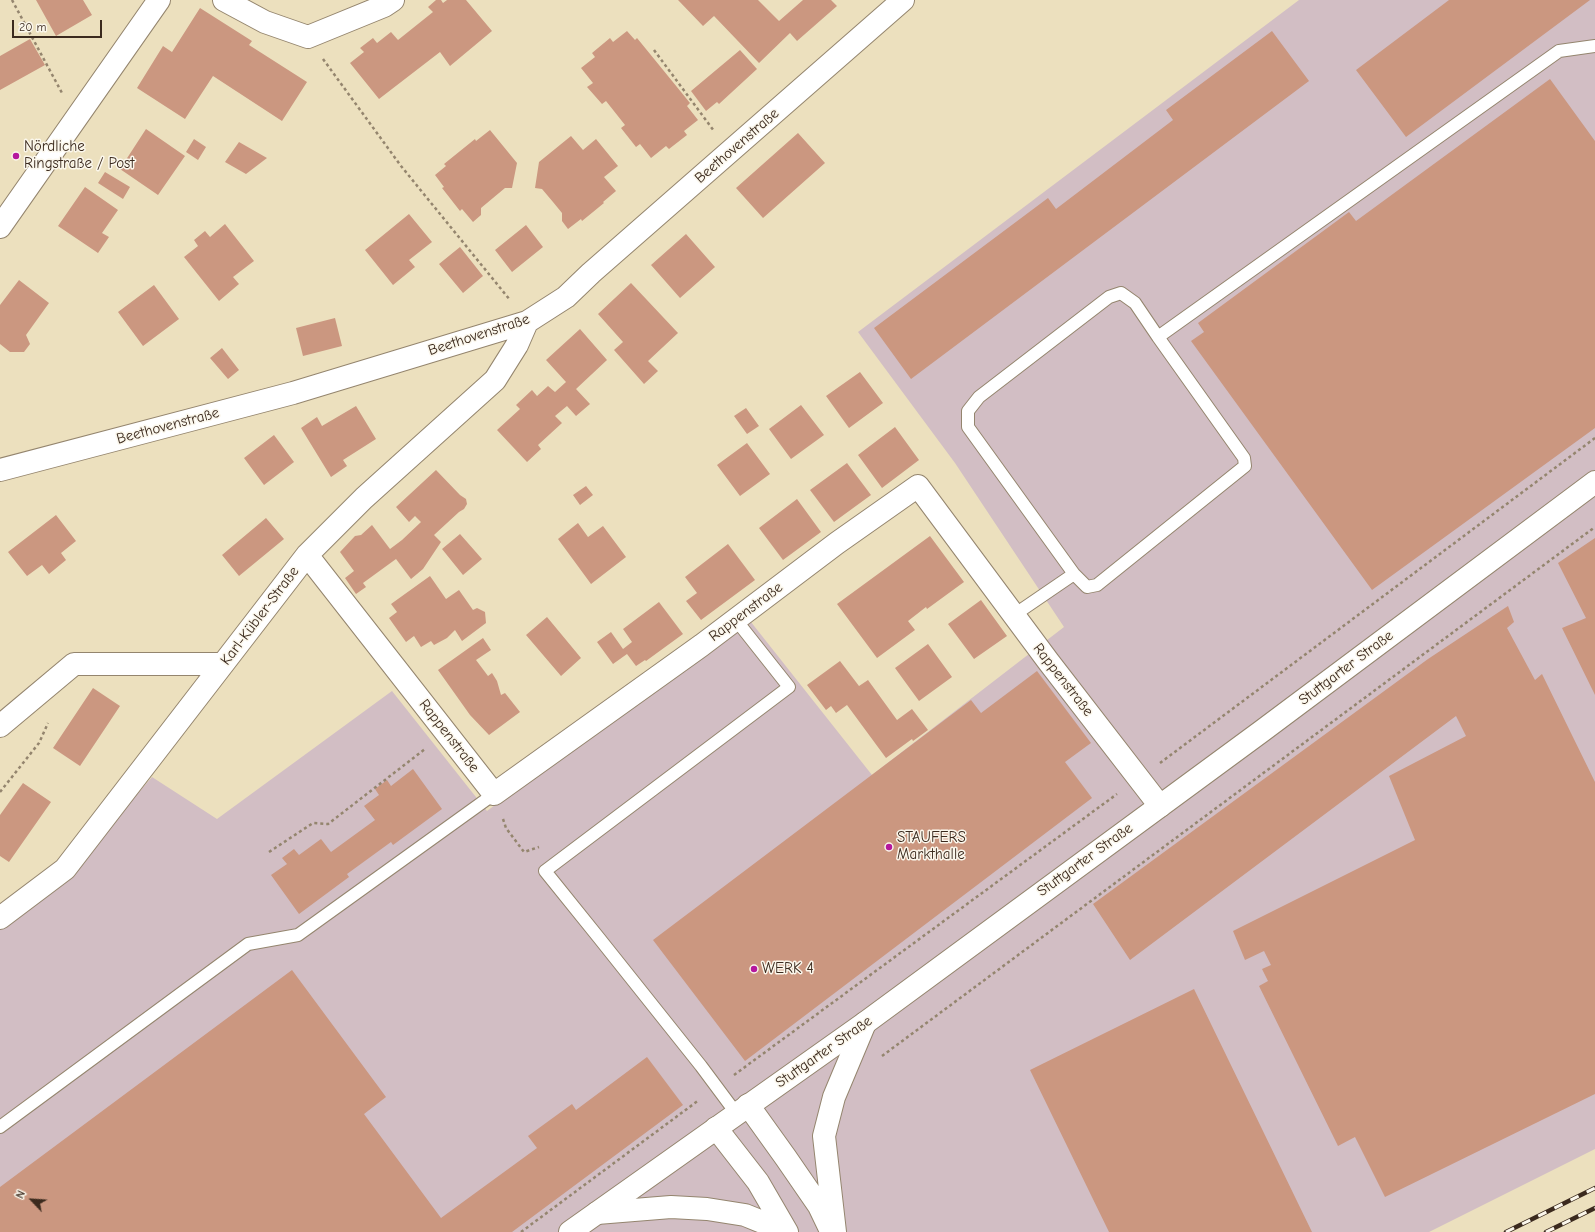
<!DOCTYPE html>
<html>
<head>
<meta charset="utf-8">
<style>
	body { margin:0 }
	#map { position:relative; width:1595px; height:1232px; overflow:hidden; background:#ece0be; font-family:"Comic Neue",sans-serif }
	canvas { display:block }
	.north { position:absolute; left:12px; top:1180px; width:40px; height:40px; -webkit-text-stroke:3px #fbf7ec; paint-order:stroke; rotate:295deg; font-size:11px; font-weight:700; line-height:16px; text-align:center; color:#3b2a1e }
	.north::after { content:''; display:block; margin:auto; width:14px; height:18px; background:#3b2a1e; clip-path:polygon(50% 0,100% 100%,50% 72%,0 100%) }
	.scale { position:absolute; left:12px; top:20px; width:90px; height:18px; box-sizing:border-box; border:2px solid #3b2a1e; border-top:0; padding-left:5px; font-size:12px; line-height:14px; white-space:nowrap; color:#3b2a1e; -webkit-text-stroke:3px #fbf7ec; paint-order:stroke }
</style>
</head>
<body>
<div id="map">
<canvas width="1595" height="1232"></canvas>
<div class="north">N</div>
<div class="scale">20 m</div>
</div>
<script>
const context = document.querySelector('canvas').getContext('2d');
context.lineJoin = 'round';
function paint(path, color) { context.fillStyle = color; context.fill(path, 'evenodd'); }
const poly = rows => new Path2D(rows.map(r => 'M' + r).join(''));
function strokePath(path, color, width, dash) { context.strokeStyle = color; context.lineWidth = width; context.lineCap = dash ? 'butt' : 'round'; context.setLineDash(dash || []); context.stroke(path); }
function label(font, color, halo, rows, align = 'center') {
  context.font = font + ' "Comic Neue",sans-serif'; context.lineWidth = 3; context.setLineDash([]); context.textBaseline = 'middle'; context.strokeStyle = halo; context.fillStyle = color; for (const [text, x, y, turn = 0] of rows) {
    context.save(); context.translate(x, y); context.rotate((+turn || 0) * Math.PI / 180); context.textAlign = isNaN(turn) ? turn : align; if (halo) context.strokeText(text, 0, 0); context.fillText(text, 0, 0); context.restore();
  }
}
paint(poly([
	[1299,0,1595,0,1595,1149,1429,1232,0,1232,0,926,68,873,152,777,217,819,392,691,487,811,747,617,872,775,1064,627,955,463,858,332]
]), '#d2bec4');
paint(poly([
	[36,0,83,0,92,15,56,36],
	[436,0,441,0,443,3,447,0,466,0,492,31,450,66,440,52,379,99,350,63,364,52,360,48,373,38,377,43,391,32,398,40,433,12,428,7],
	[678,0,758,0,779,21,803,0,831,0,837,6,797,41,790,33,759,63,714,16,703,26],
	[1449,0,1590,0,1406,137,1356,70],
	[200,8,252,41,249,45,307,82,282,121,213,76,185,119,137,88,163,46,172,52],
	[627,31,635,40,637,38,690,103,687,106,698,120,684,131,687,135,669,149,666,146,651,158,640,144,636,147,621,128,625,125,606,101,602,104,587,87,593,83,581,68,595,57,592,53,610,38,613,42],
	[1272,31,1309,81,911,379,874,328,1048,198,1056,209,1173,120,1166,110],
	[30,39,45,65,0,90,0,56],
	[740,50,757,69,719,104,717,102,706,111,691,91],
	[1550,79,1595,141,1595,428,1372,590,1191,341,1204,332,1198,323,1349,212,1356,221],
	[146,129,185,156,158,195,120,169],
	[490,130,517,163,512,188,505,188,481,208,481,215,473,222,462,209,460,211,442,188,444,187,435,175,446,166,444,164,475,139,476,141],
	[798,133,825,163,763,218,736,188],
	[571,136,583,150,596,139,618,166,604,177,616,191,603,202,604,203,582,221,581,219,568,229,562,221,562,213,553,202,542,189,535,188,539,162],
	[194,139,206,147,198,160,186,152],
	[239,142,267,158,246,174,225,162],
	[105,172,130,187,123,199,98,183],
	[85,187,118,210,102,233,109,237,98,253,58,226],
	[409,214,432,242,409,260,415,267,393,285,365,250],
	[225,224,254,261,233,277,239,284,219,301,184,257,198,246,194,240,205,231,210,237],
	[526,225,543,247,512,272,495,250],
	[686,234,715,267,680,298,651,265],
	[460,247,483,276,463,293,439,264],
	[19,280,49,303,26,335,30,344,24,352,10,352,0,344,0,305],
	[631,283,678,333,648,361,658,371,644,384,614,350,623,342,598,314],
	[154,285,179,319,143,346,118,312],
	[335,318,342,346,303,356,296,328],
	[580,329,607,360,576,389,590,404,576,416,567,406,555,416,562,423,538,445,541,449,527,462,497,430,520,409,516,405,532,390,537,396,548,386,555,392,566,382,546,360],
	[222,348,239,370,228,379,210,358],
	[860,372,883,403,849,428,826,396],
	[801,405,824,435,791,459,769,429],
	[356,406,376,439,343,460,347,466,331,477,301,428,317,417,322,426],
	[746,408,759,426,747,434,734,416],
	[895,427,919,460,882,488,858,455],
	[274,435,294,462,264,485,244,458],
	[747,443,770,474,740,496,717,465],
	[847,463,871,495,834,522,810,490],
	[436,470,460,495,466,499,467,504,464,509,459,512,434,535,441,542,423,569,411,579,396,559,363,583,366,587,356,594,345,578,354,571,340,552,355,536,361,535,372,525,390,549,402,540,421,522,415,516,409,522,396,507],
	[586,486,593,495,580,505,573,495],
	[797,499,821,532,783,560,759,528],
	[56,515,76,541,61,553,66,560,49,574,42,565,27,576,8,552],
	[266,518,284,539,239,576,222,555],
	[578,523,588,537,603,526,626,557,591,584,558,539],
	[460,534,482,559,463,575,442,549],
	[930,536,964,582,927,609,926,607,908,621,915,630,877,658,837,604],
	[1595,538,1595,695,1562,628,1586,618,1558,563],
	[728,544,755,580,701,620,686,601,697,593,685,577],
	[430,576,446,599,459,590,473,610,477,608,485,612,486,623,462,641,455,630,447,638,434,645,431,641,421,647,414,636,406,642,389,618,397,612,391,604],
	[981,600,1007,636,974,659,948,624],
	[659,602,683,634,646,661,645,660,636,666,627,654,613,664,597,642,611,632,623,649,632,642,623,629],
	[1508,606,1514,622,1507,628,1535,680,1542,674,1595,782,1595,1094,1385,1197,1355,1137,1338,1146,1259,986,1268,981,1262,969,1271,965,1264,951,1245,960,1233,931,1415,840,1389,776,1466,736,1456,716,1130,960,1093,904,1428,659],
	[547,617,581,658,561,676,526,635],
	[483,638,491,650,476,660,488,676,492,673,497,681,501,695,505,693,520,712,489,735,470,715,438,670],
	[928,644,952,677,919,701,895,668],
	[840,661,859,686,868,680,897,720,912,709,928,730,913,741,912,739,886,758,847,705,836,713,831,706,826,710,807,685],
	[1037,671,1091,743,1065,762,1092,798,745,1061,653,940,971,700,981,713],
	[93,688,120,706,80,766,53,748],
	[413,769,442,809,393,845,391,842,347,874,349,877,299,914,271,875,287,864,282,858,294,849,299,855,321,839,331,852,375,820,364,806,379,795,375,789,387,780,391,786],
	[23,783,51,802,9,862,0,856,0,815],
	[292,970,386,1097,364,1114,441,1218,537,1148,528,1136,572,1104,576,1110,647,1057,683,1105,512,1232,0,1232,0,1187],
	[1194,989,1312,1232,1109,1232,1030,1070]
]), '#cb9780');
const lane = poly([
	[1074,574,1087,587,1097,585,1245,466,1244,458,1158,337],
	[1014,615,1074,574,968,427,968,411,979,397,1109,297,1121,293,1135,303,1158,337,1559,51,1595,46],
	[736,1113,701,1066,599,938,545,871,789,687,736,620],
	[0,1127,248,944,298,935,494,794]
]);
const street = poly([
	[224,0,265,22,308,37,384,6,393,0],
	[0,227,159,0],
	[0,470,293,393,527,322,566,297,591,273,903,0],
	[307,555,494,794,702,645,837,543,918,486,1048,661,1160,806],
	[0,726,74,664,223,664],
	[0,918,65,869,307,555,364,498,495,380,517,345,527,322]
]);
const secondary = poly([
	[748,1105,786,1158,819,1206,831,1231],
	[716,1128,758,1182,787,1232],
	[597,1213,671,1207,707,1209,745,1215,787,1232],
	[835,1232,824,1136,834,1097,865,1023]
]);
const primary = poly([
	[570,1232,865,1023,1262,731,1595,482]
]);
strokePath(lane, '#94856e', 14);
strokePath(street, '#94856e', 24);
strokePath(secondary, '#94856e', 24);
strokePath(primary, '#94856e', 24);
strokePath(poly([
	[12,0,62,93],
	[654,50,714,131],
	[323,59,401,166,510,300],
	[1160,763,1595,438],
	[0,792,39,743,48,723],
	[503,819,506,828,524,852,539,847],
	[269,852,313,823,328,824,425,749],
	[882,1056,1595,527],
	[734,1075,1117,794],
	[521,1232,699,1100]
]), '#94856e', 2.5, [3, 3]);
strokePath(lane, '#fff', 12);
strokePath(street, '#fff', 22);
strokePath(secondary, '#fff', 22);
strokePath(primary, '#fff', 22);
const rail = poly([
	[1506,1232,1595,1188],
	[1546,1232,1595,1208]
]);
strokePath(rail, '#3b2a1e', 4.5);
strokePath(rail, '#fbf7ec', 3, [9]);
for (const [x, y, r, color] of [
	[16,156,4,"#b5179e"],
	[889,847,4,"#b5179e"],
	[754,969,4,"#b5179e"]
]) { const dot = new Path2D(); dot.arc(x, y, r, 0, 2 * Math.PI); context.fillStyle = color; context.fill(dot); strokePath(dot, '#fbf7ec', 1.5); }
label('15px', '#3b2a1e', '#fbf7ec', [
	["Beethovenstraße",737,146,-41],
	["Beethovenstraße",479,335,-18],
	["Beethovenstraße",168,426,-15],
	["Rappenstraße",746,612,-37],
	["Karl-Kübler-Straße",260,616,-53],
	["Stuttgarter Straße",1346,668,-37],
	["Rappenstraße",1063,680,52],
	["Rappenstraße",449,736,52],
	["Stuttgarter Straße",1085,860,-36],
	["Stuttgarter Straße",824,1052,-35]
]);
label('15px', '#3b2a1e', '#fbf7ec', [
	["Nördliche",24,147],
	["Ringstraße / Post",24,164],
	["STAUFERS",897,838],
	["Markthalle",897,855],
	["WERK 4",762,969]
], 'left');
</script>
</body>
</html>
